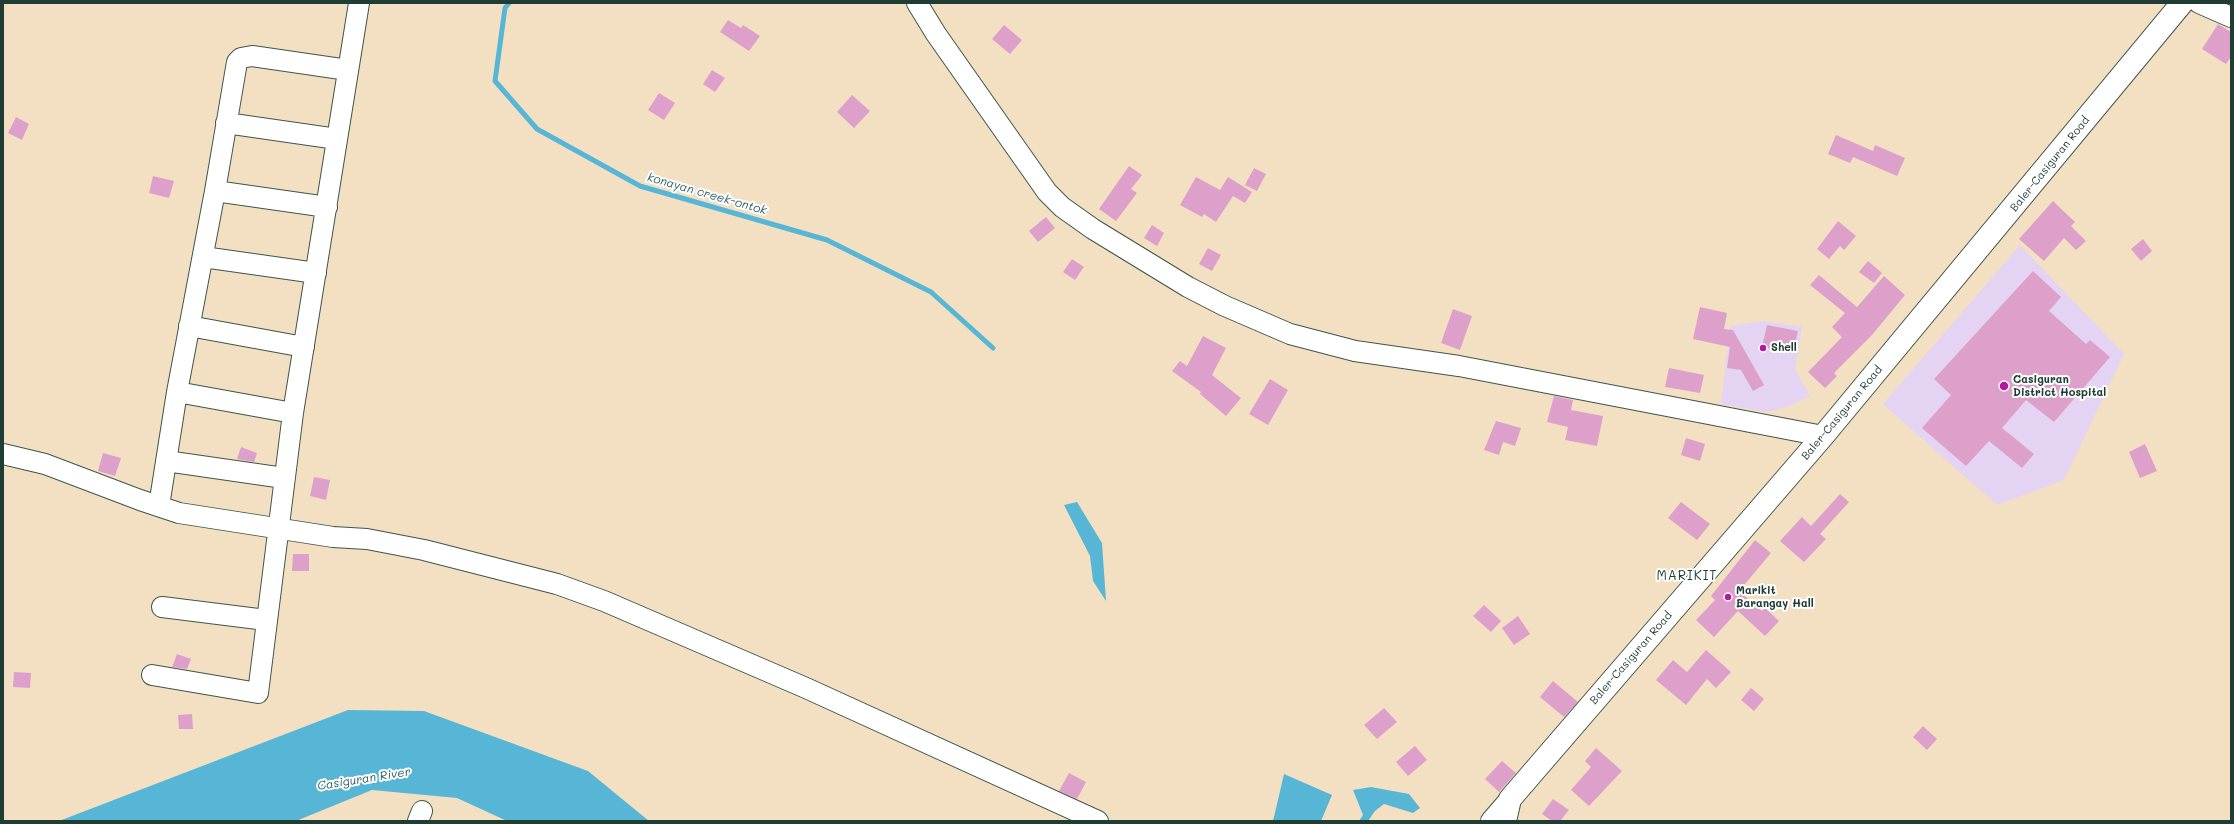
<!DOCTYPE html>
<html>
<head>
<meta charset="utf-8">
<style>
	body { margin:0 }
	#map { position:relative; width:2234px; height:824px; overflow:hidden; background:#f3e0c3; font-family:Mali,sans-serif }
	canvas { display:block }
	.frame { position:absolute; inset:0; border:4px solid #1f3d34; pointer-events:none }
</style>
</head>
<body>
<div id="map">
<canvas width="2234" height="824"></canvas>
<div class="frame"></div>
</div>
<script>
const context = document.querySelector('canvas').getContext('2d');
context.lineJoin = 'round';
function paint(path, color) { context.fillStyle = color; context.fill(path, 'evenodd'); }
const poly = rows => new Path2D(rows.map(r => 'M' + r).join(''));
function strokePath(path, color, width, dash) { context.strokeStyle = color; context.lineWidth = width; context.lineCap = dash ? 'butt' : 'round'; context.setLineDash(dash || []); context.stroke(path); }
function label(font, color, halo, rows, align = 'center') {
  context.font = font + ' Mali,sans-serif'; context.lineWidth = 4; context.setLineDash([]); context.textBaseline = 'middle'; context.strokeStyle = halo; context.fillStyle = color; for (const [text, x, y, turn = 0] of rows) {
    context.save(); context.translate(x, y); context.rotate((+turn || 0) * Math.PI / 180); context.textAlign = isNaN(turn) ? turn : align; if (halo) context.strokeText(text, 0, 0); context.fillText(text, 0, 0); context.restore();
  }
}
paint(poly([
	[2020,245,2124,354,2064,480,1997,505,1883,404],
	[1763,321,1802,327,1795,369,1810,396,1787,407,1766,412,1721,404,1730,326]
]), '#e4d3f2');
paint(poly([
	[1077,502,1102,543,1106,601,1093,581,1090,556,1064,505],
	[348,710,424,711,588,771,649,821,507,821,457,798,372,790,296,821,59,821],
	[1284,774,1332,795,1321,821,1273,821],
	[1371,787,1409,794,1420,808,1413,813,1384,804,1375,811,1368,821,1359,821,1363,815,1353,790]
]), '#57b6d5');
strokePath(poly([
	[509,3,505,8,495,81,537,129,640,186,827,240,931,292,993,348]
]), '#57b6d5', 5);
paint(poly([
	[728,20,741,28,743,25,760,36,749,51,720,32],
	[2218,24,2231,32,2231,57,2226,64,2202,49],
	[1004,25,1022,40,1010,54,992,39],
	[712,70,725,78,715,92,703,84],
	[659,93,675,103,664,120,648,110],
	[852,95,870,111,854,128,837,112],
	[16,117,29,124,22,140,8,133],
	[1836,135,1873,151,1875,145,1905,158,1897,176,1853,157,1850,163,1828,154],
	[1129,166,1142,175,1131,189,1137,193,1116,221,1099,209],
	[1254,168,1266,174,1257,191,1245,185],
	[153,176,174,181,169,198,149,193],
	[1196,177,1220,190,1228,177,1252,192,1245,203,1233,196,1216,222,1204,214,1202,217,1180,205],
	[2053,201,2075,222,2071,226,2086,241,2076,250,2064,238,2044,261,2019,239],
	[1046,217,1055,228,1038,242,1029,231],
	[1838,221,1856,236,1844,250,1840,246,1829,259,1817,249],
	[1152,225,1164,233,1157,246,1144,238],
	[2143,239,2152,251,2141,261,2131,249],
	[1208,248,1221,255,1212,271,1199,264],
	[1072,259,1084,267,1075,280,1063,272],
	[1868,261,1882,273,1874,283,1859,272],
	[2033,271,2061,297,2049,311,2086,344,2090,340,2110,357,2054,422,2026,400,2002,428,2034,454,2022,468,1989,441,1966,466,1922,428,1951,395,1934,379],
	[1819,275,1857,307,1884,276,1905,295,1872,335,1834,373,1837,376,1825,388,1808,372,1842,337,1832,327,1845,313,1810,285],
	[1700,307,1727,313,1724,329,1733,330,1764,385,1753,391,1741,370,1727,368,1730,347,1693,339],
	[1453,309,1472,316,1460,350,1441,343],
	[1767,325,1798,331,1793,353,1762,347],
	[1203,336,1226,348,1212,375,1241,398,1226,416,1200,394,1201,392,1172,371,1180,361,1187,366],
	[1669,368,1704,375,1700,393,1665,387],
	[1270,379,1288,390,1268,425,1249,414],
	[1554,396,1573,400,1571,410,1603,416,1597,446,1565,440,1568,427,1547,422],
	[1496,421,1521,428,1515,446,1503,442,1499,455,1484,450],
	[1686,438,1705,444,1700,461,1681,455],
	[2145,444,2157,471,2140,478,2129,452],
	[241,447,257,453,254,462,237,459],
	[103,453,121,458,115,476,98,471],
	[314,477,330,480,326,500,310,496],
	[1840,494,1849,502,1820,534,1826,539,1804,562,1780,541,1802,517,1811,526],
	[1681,502,1710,524,1697,540,1668,518],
	[1755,540,1771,553,1739,591,1762,611,1765,608,1779,621,1765,636,1738,611,1714,637,1696,620,1715,600,1711,596],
	[293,554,309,554,309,571,292,571],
	[1484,605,1501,621,1491,632,1473,616],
	[1518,616,1530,634,1514,645,1502,628],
	[1706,650,1731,672,1716,688,1707,679,1686,705,1656,680,1673,660,1687,672],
	[177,654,191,659,187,669,172,667],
	[14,672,31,673,30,688,13,687],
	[1553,681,1578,702,1564,717,1540,697],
	[1751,688,1764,699,1754,711,1741,700],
	[1384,708,1397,722,1377,739,1364,725],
	[192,714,193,729,179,729,178,715],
	[1923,726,1937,739,1927,750,1913,737],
	[1415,746,1427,760,1408,776,1396,762],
	[1596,748,1622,771,1589,806,1571,790,1591,767,1585,761],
	[1502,761,1516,773,1499,792,1485,779],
	[1069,773,1086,782,1077,799,1059,791],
	[1553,799,1569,810,1560,821,1552,821,1542,814]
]), '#dda0ca');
const minor = poly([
	[917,3,936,34,1047,192,1062,207,1093,229,1188,287,1225,306,1290,334,1355,351,1459,366,1823,436],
	[2199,3,2231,17],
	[226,123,337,139],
	[215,191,327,207],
	[203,257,316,273],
	[189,326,304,347],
	[177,392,293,413],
	[3,454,45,464,140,500,179,513,333,537,367,539,424,550,557,584,604,601,806,688,1098,821],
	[166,461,284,478],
	[159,506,177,392,215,191,237,62,241,58,252,56,348,70],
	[162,607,266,620],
	[152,675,258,693,293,413,359,3],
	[418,821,422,811],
	[1491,821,1510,799]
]);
const major = poly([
	[1505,821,1510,799,1823,436,2182,3]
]);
strokePath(minor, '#3f5549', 22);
strokePath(major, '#3f5549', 24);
strokePath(minor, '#fff', 20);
strokePath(major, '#fff', 22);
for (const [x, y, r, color] of [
	[1763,348,4,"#b5179e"],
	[2004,386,5,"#b5179e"],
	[1728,597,4,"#b5179e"]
]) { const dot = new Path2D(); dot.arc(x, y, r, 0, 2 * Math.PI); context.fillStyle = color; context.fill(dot); strokePath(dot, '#fff', 1.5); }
label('11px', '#1f3d34', '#fff', [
	["Baler-Casiguran Road",2050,164,-51],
	["Baler-Casiguran Road",1842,413,-50],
	["Baler-Casiguran Road",1631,658,-49]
]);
label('bold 11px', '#1f3d34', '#fff', [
	["Shell",1771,348],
	["Casiguran",2013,380],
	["District Hospital",2013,393],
	["Marikit",1736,591],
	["Barangay Hall",1736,604]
], 'left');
label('italic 12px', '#306164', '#fff', [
	["konayan creek-ontok",707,194,16],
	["Casiguran River",364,779,-9]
]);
context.letterSpacing = '1px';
label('13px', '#1f3d34', '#fff', [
	["MARIKIT",1687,576]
]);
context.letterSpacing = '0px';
</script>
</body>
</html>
